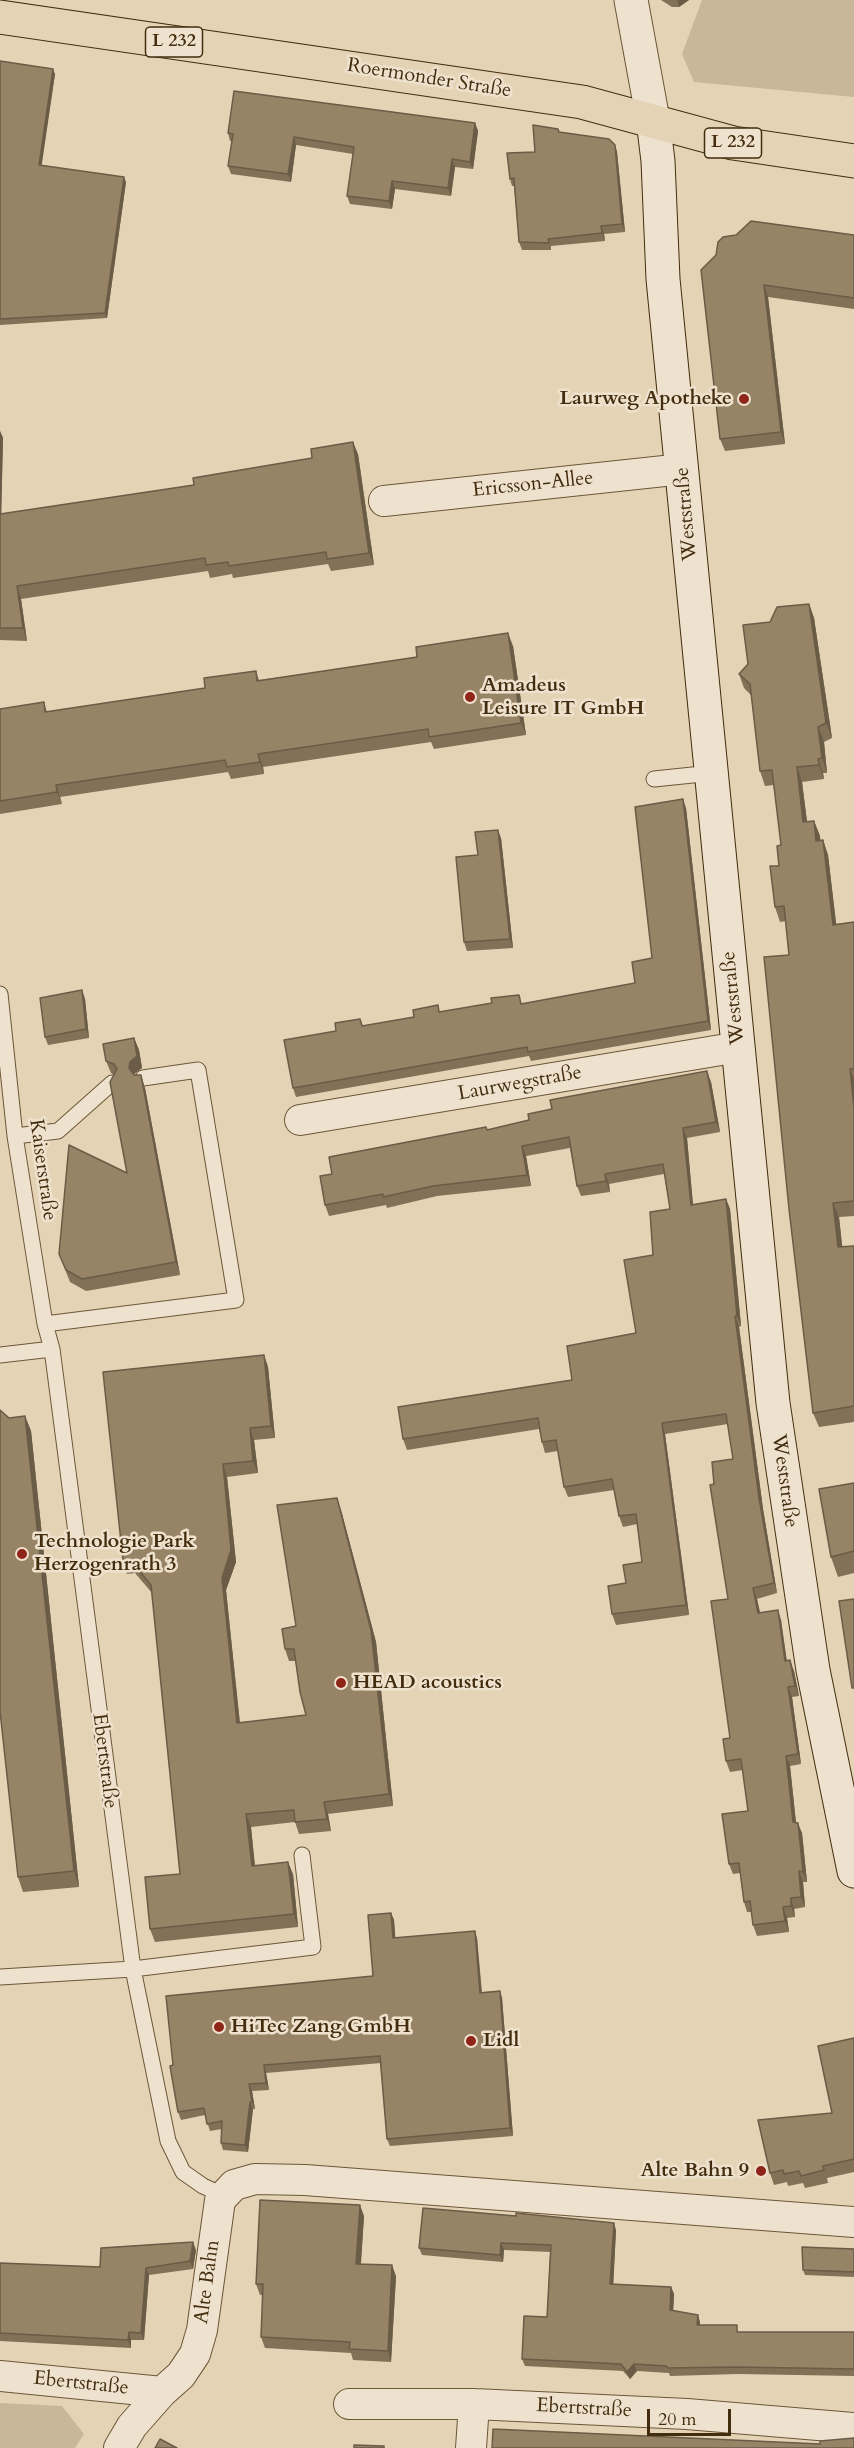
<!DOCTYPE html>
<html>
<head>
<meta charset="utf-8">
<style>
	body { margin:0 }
	#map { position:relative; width:854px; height:2448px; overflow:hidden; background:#e5d3b5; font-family:Cardo,serif }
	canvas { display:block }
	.scale { position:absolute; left:647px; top:2409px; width:84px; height:27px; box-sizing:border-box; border:3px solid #432d0e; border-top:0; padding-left:8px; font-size:18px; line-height:21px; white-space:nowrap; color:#432d0e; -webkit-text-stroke:4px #eee2cf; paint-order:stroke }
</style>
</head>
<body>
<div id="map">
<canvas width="854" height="2448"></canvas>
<div class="scale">20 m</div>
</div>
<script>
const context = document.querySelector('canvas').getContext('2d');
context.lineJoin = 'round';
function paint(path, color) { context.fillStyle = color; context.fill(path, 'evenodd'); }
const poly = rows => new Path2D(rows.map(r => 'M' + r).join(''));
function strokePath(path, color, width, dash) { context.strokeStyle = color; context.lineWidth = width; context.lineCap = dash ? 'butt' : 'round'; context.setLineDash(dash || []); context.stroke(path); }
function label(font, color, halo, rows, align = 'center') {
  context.font = font + ' Cardo,serif'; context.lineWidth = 5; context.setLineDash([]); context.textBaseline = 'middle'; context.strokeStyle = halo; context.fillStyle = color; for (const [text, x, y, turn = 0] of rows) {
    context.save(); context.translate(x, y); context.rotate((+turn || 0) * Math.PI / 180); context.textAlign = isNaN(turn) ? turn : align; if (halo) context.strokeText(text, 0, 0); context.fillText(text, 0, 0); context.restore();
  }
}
paint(poly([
	[702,0,854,0,854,97,694,82,682,54],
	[0,2403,62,2406,84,2434,75,2448,0,2448]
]), '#c9b799');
const service = poly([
	[654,779,712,773],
	[0,994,15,1136,45,1324,52,1349],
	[15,1136,58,1131,112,1083],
	[45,1324,236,1300,198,1070,143,1078],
	[0,1355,52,1349,133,1969,168,2141,183,2172,203,2186,223,2195],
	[0,1977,133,1969,313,1947,302,1855]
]);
const minor = poly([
	[384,501,683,469],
	[300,1120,739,1047],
	[0,2376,162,2392],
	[349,2404,474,2404,687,2414,854,2428],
	[119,2448,132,2426,162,2392,181,2375,195,2354,202,2330,220,2200,234,2185,255,2179,305,2180,854,2222],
	[471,2448,474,2404]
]);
const tertiary = poly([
	[631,0,653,120]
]);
const secondary = poly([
	[653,120,658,161,663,279,773,1403,813,1670,854,1871]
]);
const primary = poly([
	[0,17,582,102,733,143,854,161]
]);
strokePath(service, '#6c5638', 17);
strokePath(minor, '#6c5638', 32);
strokePath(tertiary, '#6c5638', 35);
strokePath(secondary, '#432d0e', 35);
strokePath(primary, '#432d0e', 35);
strokePath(service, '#eee2cf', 15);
strokePath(minor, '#eee2cf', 30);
strokePath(tertiary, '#eee2cf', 33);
strokePath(secondary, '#eee2cf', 33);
strokePath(primary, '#e5d3b5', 33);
paint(poly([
	[661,0,689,0,679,7,672,7],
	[0,61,55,74,41,165,126,182,107,318,0,325],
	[475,123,478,131,473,169,455,167,451,196,395,189,392,209,350,204,347,196,353,154,296,145,291,182,231,174,228,166,232,141,230,141,228,133],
	[559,132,615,145,617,152,625,232,604,234,605,241,551,246,551,250,522,250,519,242,514,186,512,186,510,179,535,152],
	[854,235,854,309,768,297,785,444,725,451,720,439,701,270],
	[0,431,3,438,1,514,194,485,358,454,374,565,331,571,328,564,233,578,232,574,210,578,208,571,21,599,27,641,0,640],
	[809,604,814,618,832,738,824,742,827,773,823,773,824,779,802,782,807,822,814,821,820,836,820,841,823,840,828,855,836,924,854,922,854,1216,839,1217,842,1247,854,1246,854,1422,819,1427,813,1413,789,955,786,921,780,922,775,907,781,845,774,785,765,786,760,771,751,695,744,688,739,674,748,664,770,622],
	[513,646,526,735,434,749,431,742,263,767,264,774,231,779,228,772,60,797,62,804,0,814,0,709,44,702,47,712,205,688,256,671,259,680],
	[686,808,711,1030,531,1061,529,1056,296,1097,293,1088,336,1031,360,1019,363,1026,441,1012,522,1004,635,983,652,958],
	[501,838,513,948,467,951,464,942,478,855],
	[82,990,85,999,89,1038,48,1045,45,1037],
	[134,1038,139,1050,142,1068,134,1074,145,1088,180,1275,86,1291,70,1282,59,1254,127,1173,114,1075,111,1073,106,1061],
	[711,1082,720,1132,687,1138,693,1205,726,1199,730,1209,741,1326,739,1327,763,1509,777,1593,757,1599,760,1612,781,1620,787,1661,794,1671,799,1696,792,1697,801,1764,790,1766,796,1823,802,1833,807,1882,803,1882,805,1907,794,1909,795,1917,787,1918,789,1932,757,1936,753,1925,751,1912,747,1912,744,1902,740,1873,733,1874,729,1864,748,1811,743,1770,730,1772,726,1761,730,1738,728,1599,714,1484,733,1459,728,1424,665,1434,689,1615,616,1625,612,1614,626,1583,642,1562,637,1524,623,1527,619,1516,614,1490,568,1497,564,1487,558,1451,545,1453,542,1442,539,1429,407,1450,403,1439,572,1380,636,1333,653,1255,670,1209,664,1174,609,1184,610,1192,581,1196,577,1186,570,1148,526,1156,531,1186,437,1196,387,1208,386,1205,329,1216,325,1205,332,1174,487,1130],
	[264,1355,268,1367,275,1438,254,1440,258,1473,227,1477,236,1562,226,1590,240,1723,306,1715,295,1661,289,1661,285,1649,296,1626,341,1510,376,1642,393,1806,328,1814,331,1831,299,1834,295,1822,251,1827,255,1866,293,1874,298,1927,155,1942,150,1929,180,1874,152,1593,135,1573,127,1574,123,1561],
	[25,1416,31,1431,79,1887,23,1892,18,1877,9,1418],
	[854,1483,854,1573,838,1577,831,1557],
	[391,1913,394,1920,395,1937,477,1938,482,1992,500,1991,502,1998,513,2136,390,2146,387,2139,381,2063,266,2073,269,2090,252,2091,255,2109,253,2109,248,2152,223,2150,221,2143,222,2129,210,2131,205,2115,181,2120,178,2112,173,2065,373,1976],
	[854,2038,854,2172,827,2178,828,2183,805,2188,803,2183,788,2186,787,2182,774,2185,770,2173,832,2113],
	[364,2216,361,2264,396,2276,391,2362,353,2360,351,2353,265,2348,261,2337,263,2295,260,2295,256,2284],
	[616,2230,613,2284,671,2287,674,2294,673,2310,700,2322,700,2325,739,2332,854,2332,854,2376,738,2374,670,2376,669,2373,637,2371,630,2379,623,2371,525,2366,522,2359,547,2317,550,2252,504,2250,503,2262,422,2255,419,2248],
	[854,2249,854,2277,805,2275,803,2270],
	[196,2250,193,2269,149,2275,144,2340,131,2340,131,2348,0,2341,0,2263,100,2267]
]), '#827157');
paint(poly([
	[677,0,689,0,679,7],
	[53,69,55,74,41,170,39,165],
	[475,123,478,131,473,169,470,162],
	[294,137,296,145,291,182,288,174],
	[615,145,617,152,625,232,622,224],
	[452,159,455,167,451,196,448,188],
	[124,177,126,182,107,318,105,313],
	[392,181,395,189,392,209,389,201],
	[601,226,604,234,605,241,602,233],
	[764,285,768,297,785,444,781,432],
	[0,431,3,438,1,527,0,523],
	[353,442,358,454,374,565,369,553],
	[17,586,21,599,27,641,23,628],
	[809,604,814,618,832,738,826,723],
	[508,633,513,646,526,735,521,723],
	[818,727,824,742,827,773,822,758],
	[258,754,263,767,264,774,260,762],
	[818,759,823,773,824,779,819,765],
	[797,767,802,782,809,837,803,822],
	[56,785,60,797,62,804,57,792],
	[683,799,686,808,711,1030,708,1021],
	[814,821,820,836,822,856,816,841],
	[498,830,501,838,513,948,510,939],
	[823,840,828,855,838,939,833,925],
	[82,990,85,999,89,1038,86,1029],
	[134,1038,139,1050,142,1068,134,1074,129,1068],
	[850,1069,854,1079,854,1108],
	[707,1071,711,1082,720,1132,716,1122],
	[141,1075,145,1088,180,1275,176,1262],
	[683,1128,687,1138,694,1216,691,1205],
	[522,1146,526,1156,531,1186,527,1175],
	[605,1174,609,1184,610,1192,606,1181],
	[726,1199,730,1209,741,1326,737,1316],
	[833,1203,839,1217,844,1262,838,1247],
	[735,1316,739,1327,763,1509,777,1593,774,1583,759,1498],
	[264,1355,268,1367,275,1438,271,1426],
	[25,1416,31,1431,79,1887,74,1871],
	[662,1423,665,1434,689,1615,686,1605],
	[250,1428,254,1440,258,1473,253,1461],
	[223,1464,227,1477,236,1562,226,1590,241,1735,237,1723,222,1578],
	[337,1498,341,1510,376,1642,393,1806,389,1794],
	[753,1588,757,1599,762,1623,758,1613],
	[778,1610,781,1620,788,1672,785,1661],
	[790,1660,794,1671,799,1696,795,1686],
	[788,1687,792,1697,801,1764,798,1754],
	[786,1756,790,1766,797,1832,793,1822],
	[324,1802,328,1814,331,1831,327,1819],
	[246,1814,251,1827,256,1878,252,1866],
	[798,1823,802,1833,807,1882,803,1872],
	[288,1862,293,1874,298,1927,294,1914],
	[799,1871,803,1882,805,1907,801,1897],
	[791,1898,794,1909,795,1917,791,1906],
	[783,1907,787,1918,789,1932,785,1921],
	[391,1913,394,1920,396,1945,393,1938],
	[475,1931,477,1938,482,2000,480,1993],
	[500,1991,502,1998,513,2136,510,2128],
	[264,2065,266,2073,269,2090,266,2083],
	[249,2084,252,2091,255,2109,252,2102],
	[250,2102,253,2109,248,2152,245,2145],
	[360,2205,364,2216,360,2274,356,2264],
	[614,2223,616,2230,613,2291,610,2284],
	[193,2242,196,2250,193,2269,190,2261],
	[501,2243,504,2250,503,2262,500,2255],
	[392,2265,396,2276,391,2362,388,2351],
	[146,2268,149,2275,144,2340,141,2333],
	[671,2287,674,2294,673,2317,670,2310],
	[698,2315,700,2322,700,2332,697,2325],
	[129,2332,131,2340,131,2348,128,2340],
	[634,2364,637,2371,630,2379,627,2372]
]), '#6a5c47');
const building = poly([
	[0,61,53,69,39,165,124,177,105,313,0,319,0,61],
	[234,91,475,123,470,162,452,159,448,188,392,181,389,201,347,196,354,147,294,137,288,174,228,166,233,134,228,133,234,91],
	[533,125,558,129,559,132,609,139,615,145,622,224,601,226,602,233,548,239,549,243,519,242,514,178,510,179,507,153,535,152,533,125],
	[751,221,854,235,854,298,764,285,781,432,720,439,701,270,716,255,718,242,723,237,736,235,751,221],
	[353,442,369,553,327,559,326,552,229,566,228,562,206,565,205,558,17,586,23,628,0,628,0,514,194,485,193,478,312,458,311,449,353,442],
	[809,604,826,723,818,727,822,758,818,759,819,765,797,767,803,822,814,821,816,841,823,840,833,925,854,922,854,1069,850,1069,854,1108,854,1201,833,1203,838,1247,854,1246,854,1406,813,1413,789,1209,764,957,789,955,784,906,775,907,770,866,779,866,777,846,781,845,772,770,760,771,750,684,739,674,748,664,743,625,770,622,777,607,809,604],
	[508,633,521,723,429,737,428,729,258,754,260,762,227,767,225,760,56,785,57,792,0,801,0,709,44,702,45,712,205,688,204,678,256,671,257,681,417,657,416,647,508,633],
	[683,799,708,1021,528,1052,527,1047,293,1088,284,1040,336,1031,335,1023,360,1019,362,1026,414,1017,413,1010,438,1005,439,1012,492,1003,491,998,519,995,521,1004,635,983,632,962,652,958,635,807,683,799],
	[498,830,510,939,464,942,456,857,478,855,475,832,498,830],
	[82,990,86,1029,45,1037,40,998,82,990],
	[134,1038,137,1056,130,1062,129,1068,134,1075,141,1075,176,1262,82,1279,66,1270,59,1254,69,1145,127,1173,110,1082,117,1069,114,1064,106,1061,103,1044,134,1038],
	[707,1071,716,1122,683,1128,691,1205,726,1199,737,1316,735,1316,759,1498,774,1583,753,1588,758,1613,778,1610,785,1661,790,1660,795,1686,788,1687,798,1754,786,1756,793,1822,798,1823,803,1872,799,1871,801,1897,791,1898,791,1906,783,1907,785,1921,753,1925,750,1901,744,1902,739,1863,729,1864,722,1814,748,1811,741,1759,726,1761,723,1739,730,1738,711,1601,728,1599,710,1485,714,1484,712,1462,733,1459,726,1414,662,1423,686,1605,612,1614,608,1586,626,1583,623,1565,642,1562,636,1514,619,1516,612,1479,564,1487,556,1440,542,1442,538,1418,403,1439,398,1407,572,1380,567,1346,636,1333,624,1260,653,1255,650,1212,670,1209,663,1164,605,1174,606,1181,577,1186,569,1137,522,1146,527,1175,433,1186,383,1197,383,1194,325,1205,320,1176,332,1174,329,1157,486,1127,487,1130,529,1120,528,1114,552,1109,550,1100,707,1071],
	[264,1355,271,1426,250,1428,253,1461,223,1464,231,1550,222,1578,237,1723,306,1715,300,1692,294,1649,285,1649,282,1629,296,1626,277,1505,337,1498,371,1630,389,1794,324,1802,327,1819,295,1822,294,1810,246,1814,252,1866,288,1862,294,1914,150,1929,145,1877,180,1874,151,1585,131,1561,123,1561,103,1372,264,1355],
	[0,1410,9,1418,25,1416,74,1871,18,1877,0,1711,0,1410],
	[854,1483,854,1551,831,1557,819,1489,854,1483],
	[854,1599,854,1688,852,1688,839,1601,854,1599],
	[391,1913,393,1938,475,1931,480,1993,500,1991,510,2128,387,2139,380,2056,264,2065,266,2083,249,2084,252,2102,250,2102,245,2145,221,2143,222,2121,207,2124,204,2108,178,2112,170,2066,173,2065,166,1996,373,1976,368,1915,391,1913],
	[854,2038,854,2159,823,2166,824,2170,801,2176,799,2171,784,2174,783,2170,770,2173,758,2120,832,2113,818,2046,854,2038],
	[260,2200,360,2205,356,2264,392,2265,388,2351,349,2349,350,2342,261,2337,263,2284,256,2284,260,2200],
	[423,2208,516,2216,516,2213,614,2223,610,2284,671,2287,670,2310,698,2315,697,2325,737,2325,737,2332,854,2332,854,2369,735,2367,668,2368,666,2366,634,2364,627,2372,621,2364,522,2359,524,2316,547,2317,551,2245,501,2243,500,2255,419,2248,423,2208],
	[193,2242,190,2261,146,2268,141,2333,129,2332,128,2340,0,2333,0,2263,100,2267,101,2248,193,2242],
	[802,2247,854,2249,854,2272,803,2270,802,2247],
	[493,2429,820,2444,820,2441,854,2438,854,2448,492,2448,493,2429],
	[160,2439,177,2448,155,2448,160,2439],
	[354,2445,384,2446,384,2448,354,2448,354,2445]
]);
paint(building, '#978365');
strokePath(building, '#6a5c47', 1.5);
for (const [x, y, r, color] of [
	[744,399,6,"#8f2418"],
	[470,697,6,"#8f2418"],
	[22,1554,6,"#8f2418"],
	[341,1683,6,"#8f2418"],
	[219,2027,6,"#8f2418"],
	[471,2041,6,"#8f2418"],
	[761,2171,6,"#8f2418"]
]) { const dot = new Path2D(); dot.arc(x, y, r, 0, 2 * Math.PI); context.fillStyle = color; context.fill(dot); strokePath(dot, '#eee2cf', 2); }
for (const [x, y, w] of [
	[174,42,57],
	[733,143,57]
]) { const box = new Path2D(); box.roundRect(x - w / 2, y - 15, w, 30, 4.5); context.fillStyle = '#eee2cf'; context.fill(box); strokePath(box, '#432d0e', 1.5); }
label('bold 18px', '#432d0e', null, [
	["L 232",174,42],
	["L 232",733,143]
]);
label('20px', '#432d0e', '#eee2cf', [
	["Roermonder Straße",429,79,9],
	["Ericsson-Allee",533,485,-6],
	["Weststraße",687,514,-95],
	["Weststraße",734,998,-96],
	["Laurwegstraße",520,1084,-10],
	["Kaiserstraße",42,1170,82],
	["Weststraße",784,1481,82],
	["Ebertstraße",104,1761,83],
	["Alte Bahn",208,2282,-82],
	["Ebertstraße",81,2384,6],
	["Ebertstraße",584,2409,3]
]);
label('bold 20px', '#432d0e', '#eee2cf', [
	["Laurweg Apotheke",732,399,"right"],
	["Amadeus",482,686],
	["Leisure IT GmbH",482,709],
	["Technologie Park",34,1542],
	["Herzogenrath 3",34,1565],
	["HEAD acoustics",353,1683],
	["HiTec Zang GmbH",231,2027],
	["Lidl",483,2041],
	["Alte Bahn 9",749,2171,"right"]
], 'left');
</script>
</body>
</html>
